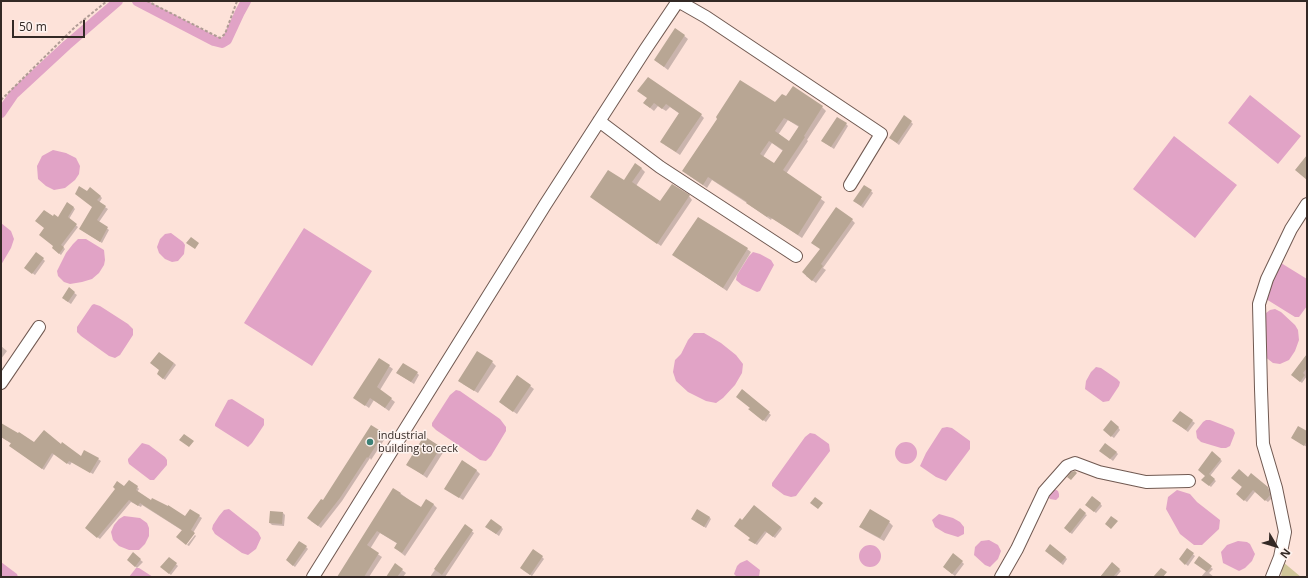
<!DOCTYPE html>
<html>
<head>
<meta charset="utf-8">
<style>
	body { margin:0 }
	#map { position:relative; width:1308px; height:578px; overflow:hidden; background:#fde2d9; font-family:"Open Sans",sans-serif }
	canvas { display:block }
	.frame { position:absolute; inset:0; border:2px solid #332925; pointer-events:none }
	.north { position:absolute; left:1256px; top:526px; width:40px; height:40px; -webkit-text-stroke:3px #fef3ef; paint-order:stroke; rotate:128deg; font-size:11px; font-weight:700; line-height:16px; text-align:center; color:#332925 }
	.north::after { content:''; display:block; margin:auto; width:14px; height:18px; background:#332925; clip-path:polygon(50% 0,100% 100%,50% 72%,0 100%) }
	.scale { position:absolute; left:12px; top:20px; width:73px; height:18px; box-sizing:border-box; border:2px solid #332925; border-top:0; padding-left:5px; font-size:12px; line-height:14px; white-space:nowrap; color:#332925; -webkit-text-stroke:3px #fef3ef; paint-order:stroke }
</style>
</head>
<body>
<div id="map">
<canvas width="1308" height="578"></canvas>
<div class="frame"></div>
<div class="north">N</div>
<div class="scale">50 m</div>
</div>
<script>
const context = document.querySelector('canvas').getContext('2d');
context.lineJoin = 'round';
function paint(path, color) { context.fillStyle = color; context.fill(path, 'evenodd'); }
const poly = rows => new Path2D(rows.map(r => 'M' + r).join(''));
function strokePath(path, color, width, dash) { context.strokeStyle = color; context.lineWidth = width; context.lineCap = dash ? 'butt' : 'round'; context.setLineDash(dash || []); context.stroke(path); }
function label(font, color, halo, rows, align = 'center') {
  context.font = font + ' "Open Sans",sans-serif'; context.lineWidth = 3; context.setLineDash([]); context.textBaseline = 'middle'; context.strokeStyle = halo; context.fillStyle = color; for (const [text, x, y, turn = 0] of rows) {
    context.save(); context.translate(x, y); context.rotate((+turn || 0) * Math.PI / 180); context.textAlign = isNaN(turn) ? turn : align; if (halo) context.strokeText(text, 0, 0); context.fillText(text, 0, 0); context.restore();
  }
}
paint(poly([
	[1283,562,1301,577,1281,577]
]), '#d0c699');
paint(poly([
	[1250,95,1301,136,1278,164,1228,123],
	[1174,136,1237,185,1195,238,1133,189],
	[53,150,66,153,76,158,80,166,79,174,75,180,65,188,54,190,46,186,38,179,37,166,42,156],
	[1,223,11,231,14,239,11,248,1,265],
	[304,228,372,271,312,366,244,323],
	[171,233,183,242,185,245,184,254,178,261,172,262,165,259,159,253,157,247,160,239,165,234],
	[78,239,86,239,104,250,105,260,104,265,99,273,92,279,82,282,70,284,64,282,58,276,57,271,66,253,73,244],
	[753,252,760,254,771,260,774,265,760,291,757,292,742,285,736,280,737,275,749,256],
	[1281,263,1307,279,1307,306,1299,317,1295,317,1266,299,1277,265],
	[94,304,100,306,128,324,133,329,133,335,120,355,115,358,109,356,81,336,77,332,77,327,92,305],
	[1275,309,1281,312,1295,325,1298,330,1299,340,1295,351,1289,360,1280,364,1273,363,1264,356,1263,320,1266,313,1270,310],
	[694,333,704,333,721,343,736,355,743,364,742,373,735,385,723,398,716,403,706,401,688,392,676,381,673,372,675,360,681,354,688,340],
	[1096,367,1101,368,1117,379,1120,382,1119,386,1109,401,1103,402,1085,389,1086,381,1091,372],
	[456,390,460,391,500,419,506,427,506,431,491,456,486,461,480,460,436,430,432,426,432,423,450,395],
	[232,399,264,419,264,425,252,443,248,447,215,426,215,424,228,400],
	[1206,420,1210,420,1233,429,1235,433,1230,446,1226,448,1221,448,1201,442,1197,438,1196,431,1203,422],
	[947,427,952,428,970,441,970,449,946,481,936,477,920,466,926,453,942,428],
	[810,433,815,434,829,444,830,451,796,496,791,497,784,495,772,486,772,483,805,437],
	'895 453a11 11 0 1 1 22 0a11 11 0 1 1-22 0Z',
	[142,443,149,445,165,457,167,460,167,465,154,480,150,480,129,464,128,461,128,459],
	[1053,488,1058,491,1059,494,1059,497,1056,500,1050,499,1047,495],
	[1177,490,1190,494,1197,502,1220,520,1219,529,1202,545,1194,545,1180,534,1166,509,1168,497],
	[229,509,258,532,261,538,256,549,248,555,242,553,215,534,212,529,213,525,219,516,224,510],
	[939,514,953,518,960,522,964,527,964,534,958,537,945,533,935,527,932,520],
	[124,516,140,518,147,523,149,528,149,536,145,544,139,550,129,550,119,546,113,540,111,532,114,525,119,519],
	[989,540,998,545,1001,551,998,559,990,567,985,565,974,555,975,547,981,541],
	[1238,541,1247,542,1250,544,1255,554,1252,561,1245,568,1239,571,1223,563,1221,552,1227,545],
	'859 556a11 11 0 1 1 22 0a11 11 0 1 1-22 0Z',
	[747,560,760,570,759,577,737,577,734,574,737,566,740,563],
	[1,562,17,574,18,577,1,577],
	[136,568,139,568,153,577,129,577]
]), '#e1a3c6');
paint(poly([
	[676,29,688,39,668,70,655,60],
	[648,98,701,115,704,118,680,155,665,145,680,114,670,107,666,111,658,106,654,111,644,103],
	[786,98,822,107,826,111,807,140,808,141,786,174,825,202,802,238,772,218,771,220,751,206,747,203,712,180,707,188,687,174,776,104],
	[788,120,799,127,789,142,778,135],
	[772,143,783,151,774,164,763,157],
	[911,122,913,124,899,145,890,138],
	[846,124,848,126,834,149,825,143],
	[641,168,645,172,636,186,661,202,689,196,692,200,661,246,591,197,624,182],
	[871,191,873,193,863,208,857,203],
	[87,192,100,196,102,198,99,203,108,209,99,222,109,230,102,243,83,231,93,207],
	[73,207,75,209,69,219,78,227,63,247,65,249,61,255,55,250,53,218,58,218],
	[852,220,855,223,823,268,826,270,816,283,806,276],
	[747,249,751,252,727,291,674,255],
	[43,259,45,261,35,275,28,270],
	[69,289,77,295,71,304,65,300],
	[1,346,7,351,1,359],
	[1307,354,1307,376,1302,383,1292,375],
	[379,359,393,369,380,390,395,402,389,411,374,400,369,408,355,398],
	[492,362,496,366,478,393,463,384],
	[174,363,176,365,165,380,160,376],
	[417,373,419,375,414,384,400,375],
	[517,376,534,389,517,414,504,405],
	[743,390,771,415,766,422,752,411],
	[1180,412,1195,423,1188,432,1176,423],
	[1,424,34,444,61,445,81,457,98,459,101,461,93,474,72,462,70,465,54,454,44,470,13,448,12,444,1,437],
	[1118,427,1120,430,1114,438,1106,432],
	[1307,433,1307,447,1295,440],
	[383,434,386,437,371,460,370,458,342,501,321,528,311,521,323,501],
	[440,448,444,451,427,478,407,464],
	[1116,452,1118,454,1113,461,1103,453],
	[1213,453,1222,461,1210,476,1216,481,1211,487,1203,480,1206,476],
	[476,470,480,474,463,500,448,490],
	[1248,478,1270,490,1272,498,1268,502,1255,492,1247,502,1237,494],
	[125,487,137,487,139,489,137,492,151,502,185,517,190,510,202,518,193,533,183,531,142,505,141,507,131,502,100,539,88,530],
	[400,493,421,509,433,504,437,508,405,556,395,548,398,544,380,533,370,549,382,557,369,577,338,577],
	[1100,503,1102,506,1096,513,1089,507],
	[283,513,285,515,284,526,272,525,270,523],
	[1085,514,1087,515,1072,534,1067,530],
	[709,517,711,519,706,528,692,519],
	[889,522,893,526,884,541,864,530,861,526],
	[465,526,474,533,445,577,430,577],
	[501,527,503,529,499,536,489,529],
	[738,527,781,527,782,529,775,538,767,532,757,545,751,541,751,538],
	[195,535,196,536,189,546,187,545],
	[306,547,308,549,295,567,289,562],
	[1188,550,1195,556,1188,566,1182,561],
	[1048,553,1065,557,1067,559,1063,565],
	[133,554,143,562,137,568,130,562],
	[542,557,544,559,532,576,523,570],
	[169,558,178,566,171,575,164,569],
	[1199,558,1213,569,1209,573,1214,577,1201,577,1206,571],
	[962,562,964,564,955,576,946,569],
	[1112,564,1121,571,1116,577,1100,577],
	[402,570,406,573,403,577,387,577]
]), '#0003');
strokePath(poly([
	[137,1,214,41,222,43,227,40,240,12,246,1],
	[1,113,14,94,67,45,118,1]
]), '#e1a3c6', 10);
paint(poly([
	[675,28,685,35,664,67,654,60],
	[648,77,702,114,676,152,660,142,679,113,666,104,662,109,654,103,650,108,643,103,647,98,637,91],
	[740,80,775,102,782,94,786,96,793,86,823,106,804,136,805,137,783,170,822,197,798,235,768,216,767,217,746,203,747,202,708,177,703,185,682,171,717,119,716,117],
	[784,118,799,126,789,141,775,131],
	[769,141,783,150,774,163,760,154],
	[904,115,912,121,897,143,889,138],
	[837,117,847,123,831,147,821,141],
	[1307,155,1307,180,1295,170],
	[635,163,642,168,632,182,660,201,672,184,690,195,657,244,590,197,608,170,624,180],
	[864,185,872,190,861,206,853,201],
	[79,186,87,191,90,187,101,196,97,200,106,206,97,220,108,227,100,242,79,229,92,207,75,194],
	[67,202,74,207,68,217,77,224,61,245,64,247,59,254,52,248,53,246,39,235,44,228,35,221,44,210,53,216,54,214,58,217],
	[836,207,853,219,821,264,823,266,812,281,802,272,820,249,811,243],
	[698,217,748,248,723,288,672,255],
	[191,237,199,243,195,249,186,243],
	[36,252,44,258,32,274,24,268],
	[69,287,75,292,68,302,62,298],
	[477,351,493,361,474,391,458,381],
	[159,352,174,363,163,379,157,374,159,370,150,363],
	[1307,354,1307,368,1303,373,1305,375,1300,382,1291,375],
	[379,358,390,365,377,387,392,398,385,408,370,398,365,406,353,398],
	[403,363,418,372,411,382,396,373],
	[517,375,531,385,513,412,499,402],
	[742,389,770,412,763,421,748,409,750,408,736,397],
	[1180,411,1193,420,1186,430,1172,421],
	[1111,420,1119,427,1111,437,1103,430],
	[1,423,18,433,19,432,34,442,44,430,61,444,62,442,81,456,84,450,99,458,90,473,69,461,67,464,52,453,42,469,9,446,11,443,1,437],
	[371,425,384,433,368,458,367,457,340,498,318,526,307,518,321,499,323,500],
	[1298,426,1307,431,1307,441,1304,446,1291,438],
	[184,434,194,441,189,447,179,440],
	[424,436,441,447,423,475,406,465],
	[1105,443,1117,452,1110,459,1099,451],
	[1212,451,1221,459,1209,474,1215,479,1209,486,1201,480,1205,476,1198,470],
	[462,460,477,470,459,498,444,489],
	[1239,469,1248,477,1251,473,1268,487,1270,495,1265,501,1253,490,1244,501,1236,494,1242,487,1231,478],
	[1075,471,1077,473,1071,480,1067,477,1071,472],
	[129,480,138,486,136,490,151,500,152,498,168,506,168,505,185,516,190,509,200,515,191,530,195,533,186,545,176,537,182,530,140,503,138,506,129,500,97,538,85,528,115,489,113,487,117,481,124,486],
	[393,488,401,493,400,494,421,507,426,499,434,504,402,553,394,548,397,543,377,531,367,545,379,553,364,577,337,577],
	[1092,496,1101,503,1094,512,1085,505],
	[815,497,823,503,818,509,810,503],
	[754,505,781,527,773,537,765,531,755,544,748,540,750,538,734,526,740,518,742,520],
	[1080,508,1086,513,1070,533,1064,528],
	[697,509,710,517,704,527,691,519],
	[870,509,890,521,880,538,859,527],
	[270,511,283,512,282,524,269,523],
	[1111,516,1118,521,1111,529,1105,524],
	[491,519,502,527,496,534,485,527],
	[465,524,473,530,442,575,434,569],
	[299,541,307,546,293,566,286,560],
	[1050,544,1066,557,1061,563,1045,551],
	[1187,548,1194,553,1185,565,1179,559],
	[533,549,543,556,530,575,520,568],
	[133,552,141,559,135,567,127,560],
	[953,553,963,561,952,574,943,567],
	[1199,556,1212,566,1207,572,1194,563],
	[169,557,177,563,169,574,160,567],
	[1112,562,1120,569,1113,577,1100,577],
	[395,563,403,569,397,577,386,577],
	[1161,568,1167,572,1163,577,1153,577]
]), '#b8a694');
const minor = poly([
	[678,1,706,17,881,134,850,185],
	[599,121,660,167,796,256],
	[1,383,39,327],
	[313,577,545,205,645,50,678,1],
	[1001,577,1017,549,1044,492,1067,466,1075,463,1099,472,1146,482,1189,481],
	[1272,577,1280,557,1285,532,1276,488,1263,444,1261,389,1259,304,1267,279,1291,229,1307,204]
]);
strokePath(minor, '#705951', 14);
strokePath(poly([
	[147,1,220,38,225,34,237,1],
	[1,100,75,27,107,1]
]), '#b09c95', 2, [3, 2]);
strokePath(minor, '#fff', 12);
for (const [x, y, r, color] of [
	[370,442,4,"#3c8176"]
]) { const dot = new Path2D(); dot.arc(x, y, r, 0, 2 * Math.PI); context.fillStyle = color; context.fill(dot); strokePath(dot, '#fef3ef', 1.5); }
label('11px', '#332925', '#fef3ef', [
	["industrial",378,436],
	["building to ceck",378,449]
], 'left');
</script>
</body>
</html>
